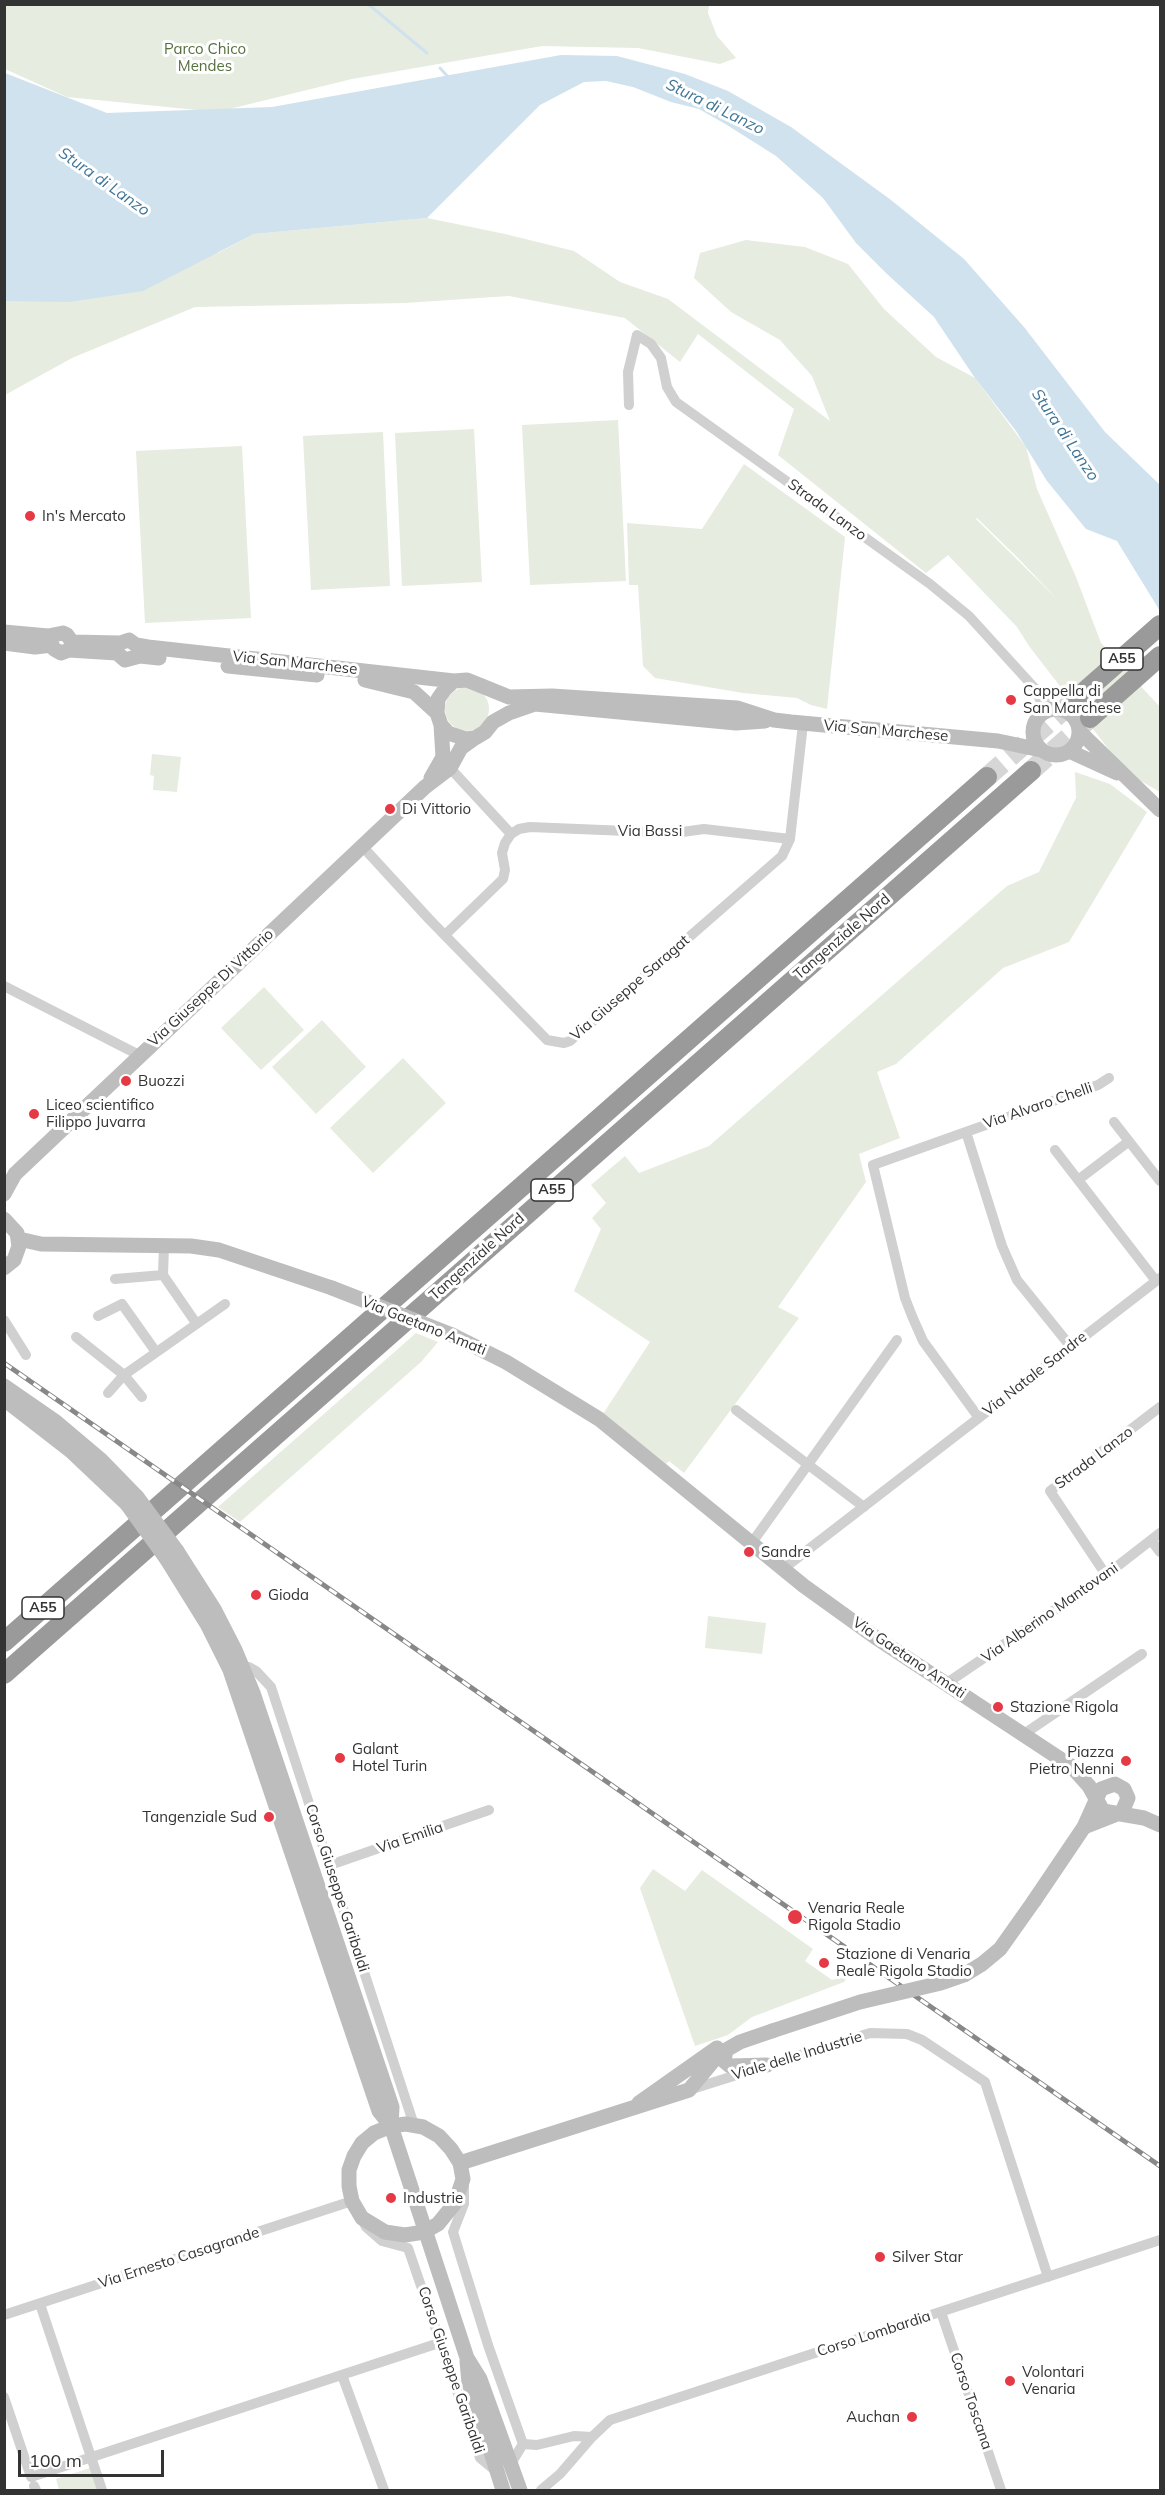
<!DOCTYPE html>
<html>
<head>
<meta charset="utf-8">
<style>
	body { margin:0 }
	#map { position:relative; width:1165px; height:2495px; overflow:hidden; background:#fff; font-family:Mulish,sans-serif }
	canvas { display:block }
	.frame { position:absolute; inset:0; border:6px solid #333; pointer-events:none }
	.scale { position:absolute; left:18px; top:2450px; width:146px; height:27px; box-sizing:border-box; border:3px solid #333; border-top:0; padding-left:8px; font-size:18px; line-height:21px; white-space:nowrap; color:#333; -webkit-text-stroke:4px #fff; paint-order:stroke }
</style>
</head>
<body>
<div id="map">
<canvas width="1165" height="2495"></canvas>
<div class="frame"></div>
<div class="scale">100 m</div>
</div>
<script>
const context = document.querySelector('canvas').getContext('2d');
context.lineJoin = 'round';
function paint(path, color) { context.fillStyle = color; context.fill(path, 'evenodd'); }
const poly = rows => new Path2D(rows.map(r => 'M' + r).join(''));
function strokePath(path, color, width, dash) { context.strokeStyle = color; context.lineWidth = width; context.lineCap = dash ? 'butt' : 'round'; context.setLineDash(dash || []); context.stroke(path); }
function label(font, color, halo, rows, align = 'center') {
  context.font = font + ' Mulish,sans-serif'; context.lineWidth = 6; context.setLineDash([]); context.textBaseline = 'middle'; context.strokeStyle = halo; context.fillStyle = color; for (const [text, x, y, turn = 0] of rows) {
    context.save(); context.translate(x, y); context.rotate((+turn || 0) * Math.PI / 180); context.textAlign = isNaN(turn) ? turn : align; if (halo) context.strokeText(text, 0, 0); context.fillText(text, 0, 0); context.restore();
  }
}
paint(poly([
	[5,4,709,5,708,13,717,36,736,58,720,64,638,48,542,46,352,79,217,112,67,97,5,69],
	[4,199,218,253,254,234,427,218,505,234,574,251,620,282,668,299,830,421,812,376,780,340,731,312,694,278,700,253,746,240,805,247,848,264,884,309,936,357,975,378,1026,447,1037,489,1076,577,1101,643,1160,707,1160,792,1127,773,1029,646,1017,627,948,555,926,573,778,455,794,409,698,334,680,362,625,318,509,296,405,303,195,307,72,358,5,395],
	[977,518,1017,557,1058,600,976,519],
	[618,420,626,581,530,585,522,425],
	[474,429,482,582,402,586,395,433],
	[383,432,390,586,311,590,303,436],
	[242,446,251,618,145,623,136,451],
	[744,464,845,537,827,709,811,705,797,698,743,693,655,678,643,666,638,585,629,585,627,523,702,529],
	'445 709a22 22 0 1 1 44 0a22 22 0 1 1-44 0Z',
	[152,754,181,757,177,792,153,790,154,776,150,775],
	[1075,772,1110,784,1147,812,1069,942,1003,968,896,1064,877,1072,900,1138,859,1154,866,1182,778,1307,799,1318,684,1473,669,1461,666,1464,603,1414,650,1342,574,1291,601,1229,592,1218,606,1203,591,1185,625,1156,639,1173,709,1146,1007,886,1039,872,1076,798],
	[264,987,304,1030,261,1070,221,1028],
	[322,1020,366,1067,316,1114,272,1067],
	[403,1058,446,1103,373,1173,330,1128],
	[416,1333,438,1342,421,1362,240,1522,218,1507],
	[708,1616,766,1623,762,1654,705,1648],
	[653,1869,685,1891,702,1870,813,1949,805,1961,832,1980,848,1976,844,1982,752,2017,728,2035,695,2046,640,1888],
	[90,2468,97,2490,59,2490,56,2479]
]), '#e6ecdf');
paint(poly([
	[561,55,617,56,685,74,728,91,791,127,891,200,964,259,1024,327,1105,432,1160,485,1160,611,1117,541,1086,529,1047,481,1016,431,975,378,934,317,886,273,856,243,823,198,776,156,727,125,699,109,671,102,633,87,606,81,584,82,540,105,427,218,254,234,143,291,69,302,5,301,5,73,107,113,272,107]
]), '#cfe2ee');
strokePath(poly([
	[368,4,427,53],
	[440,68,449,78]
]), '#cfe2ee', 3);
strokePath(poly([
	[1031,771,1090,718],
	[987,777,1075,700]
]), '#d6d6d6', 20, [20, 10]);
strokePath(poly([
	[629,405,628,372,637,335,651,344,661,358,667,387,676,402,930,584,969,616,1040,694,1060,710],
	[1036,692,1040,699,1042,714],
	[450,768,511,834],
	[362,846,429,919,547,1040,564,1043,570,1041,782,856,790,839,803,724],
	[445,935,503,879,505,870,502,853,505,843,511,834,519,829,530,827,675,833,704,829,790,839],
	[4,986,139,1055],
	[1114,1122,1160,1181],
	[966,1132,1002,1246,1017,1280,1071,1347],
	[1055,1150,1156,1281],
	[1078,1180,1128,1142],
	[164,1246,163,1275,196,1323],
	[115,1279,163,1275],
	[98,1316,122,1304,156,1352],
	[4,1320,26,1355],
	[76,1337,124,1375,142,1397],
	[108,1393,124,1375,225,1304],
	[736,1410,864,1507],
	[979,1418,923,1341,912,1316,905,1298,873,1165,1098,1085,1109,1078],
	[1151,1540,1160,1552],
	[751,1544,897,1340],
	[783,1569,1160,1278],
	[1106,1575,1050,1491,1160,1407],
	[239,1668,249,1667,256,1671,271,1687,414,2125],
	[947,1683,1106,1575,1160,1533],
	[1024,1734,1142,1654],
	[330,1865,489,1810],
	[689,2090,870,2033,907,2034,922,2040,985,2082,1048,2277],
	[464,2182,464,2204,453,2232,488,2345,523,2444,510,2465],
	[363,2221,366,2227,382,2241,408,2248,480,2458,497,2472],
	[40,2304,102,2490],
	[941,2312,1001,2490],
	[4,2315,352,2201],
	[342,2375,384,2490],
	[4,2397,31,2477,442,2342],
	[523,2444,537,2445,574,2436,592,2437],
	[34,2486,36,2490],
	[541,2490,560,2474,592,2437,610,2420,1160,2240]
]), '#d0d0d0', 10);
strokePath(poly([
	[4,632,48,636,63,633,67,635,72,642],
	[72,642,120,643,129,640,136,645,148,647,454,681,467,680,509,697,552,696,737,708,774,720,791,722,998,741,1041,750],
	[4,643,35,647,52,645],
	[52,645,54,649,61,653,69,650,117,653],
	[117,653,125,660,140,656,159,658],
	[228,666,317,675],
	[365,680,414,692,437,713,441,725,448,733,466,739,475,738,485,732,493,722,509,713,535,704,736,723,765,721],
	'1033 732a23 23 0 1 1 46 0a23 23 0 1 1-46 0Z',
	[437,713,438,699,445,689,454,681],
	[1079,731,1160,810],
	[1069,751,1117,773],
	[431,778,443,757,441,725],
	[4,1194,15,1174,371,838,425,787,450,768,461,748,475,738],
	[4,1219,17,1233,19,1246,14,1260,4,1268],
	[19,1239,41,1244,191,1246,219,1250,332,1288],
	[452,1335,506,1362,599,1419,804,1586,875,1637,1071,1766,1089,1786,1103,1811,1144,1818,1160,1825],
	[4,1386,56,1422,101,1460,137,1497],
	[4,1399,71,1451,127,1504],
	[177,1551,214,1609,235,1650,253,1693,392,2107,391,2126],
	[166,1558,207,1624,230,1670,379,2111,391,2126,467,2358,480,2379,520,2490],
	[1034,1901,1084,1827,1101,1789,1115,1784,1124,1789,1128,1798,1122,1812,1084,1827],
	[726,2050,724,2061,730,2066,767,2065],
	[639,2103,717,2048],
	[406,2124,423,2127,439,2136,451,2149,460,2163,463,2179,455,2203,438,2224,424,2232,405,2235,385,2232,362,2218,352,2201,349,2186,349,2170,354,2156,362,2143,374,2133,391,2126,406,2124],
	[460,2163,689,2090,719,2054,740,2042,772,2031],
	[467,2361,469,2383,503,2490]
]), '#bdbdbd', 15);
strokePath(poly([
	[1075,700,1160,625],
	[1090,718,1160,656],
	[4,1642,987,777],
	[4,1674,1031,771]
]), '#9a9a9a', 20);
const rail = poly([
	[4,1363,1160,2166]
]);
strokePath(rail, '#888', 5);
strokePath(rail, '#fff', 3, [9]);
strokePath(poly([
	[332,1288,452,1335],
	[137,1497,177,1551],
	[127,1504,166,1558],
	[772,2031,860,2002,941,1983,964,1975,982,1964,1000,1949,1034,1901]
]), '#bdbdbd', 15);
for (const [x, y, r, color] of [
	[30,516,6,"#e63946"],
	[1011,700,6,"#e63946"],
	[390,809,6,"#e63946"],
	[126,1081,6,"#e63946"],
	[34,1114,6,"#e63946"],
	[749,1552,6,"#e63946"],
	[256,1595,6,"#e63946"],
	[998,1707,6,"#e63946"],
	[340,1758,6,"#e63946"],
	[1126,1761,6,"#e63946"],
	[269,1817,6,"#e63946"],
	[795,1917,8,"#e63946"],
	[824,1963,6,"#e63946"],
	[391,2198,6,"#e63946"],
	[880,2257,6,"#e63946"],
	[1010,2381,6,"#e63946"],
	[912,2417,6,"#e63946"]
]) { const dot = new Path2D(); dot.arc(x, y, r, 0, 2 * Math.PI); context.fillStyle = color; context.fill(dot); strokePath(dot, '#fff', 2); }
for (const [x, y, w] of [
	[1122,659,42],
	[552,1190,42],
	[43,1608,42]
]) { const box = new Path2D(); box.roundRect(x - w / 2, y - 11, w, 22, 4.5); context.fillStyle = '#fff'; context.fill(box); strokePath(box, '#333', 1.5); }
label('bold 14px', '#333', null, [
	["A55",1122,659],
	["A55",552,1190],
	["A55",43,1608]
]);
label('15px', '#56703f', '#fff', [
	["Parco Chico",205,49],
	["Mendes",205,66]
]);
label('15px', '#333', '#fff', [
	["Strada Lanzo",827,510,36],
	["Via San Marchese",295,663,6],
	["Via San Marchese",886,731,5],
	["Via Bassi",650,831],
	["Tangenziale Nord",842,937,-41],
	["Via Giuseppe Di Vittorio",211,988,-43],
	["Via Giuseppe Saragat",630,988,-41],
	["Via Alvaro Chelli",1038,1106,-19],
	["Tangenziale Nord",477,1257,-42],
	["Via Gaetano Amati",424,1326,22],
	["Via Natale Sandre",1035,1374,-38],
	["Strada Lanzo",1094,1458,-37],
	["Via Alberino Mantovani",1050,1613,-35],
	["Via Gaetano Amati",909,1658,34],
	["Via Emilia",410,1838,-19],
	["Corso Giuseppe Garibaldi",337,1888,72],
	["Viale delle Industrie",797,2056,-17],
	["Via Ernesto Casagrande",179,2258,-18],
	["Corso Lombardia",874,2334,-18],
	["Corso Giuseppe Garibaldi",451,2370,71],
	["Corso Toscana",971,2401,71]
]);
label('15px', '#333', '#fff', [
	["In's Mercato",42,516],
	["Cappella di",1023,691],
	["San Marchese",1023,708],
	["Di Vittorio",402,809],
	["Buozzi",138,1081],
	["Liceo scientifico",46,1105],
	["Filippo Juvarra",46,1122],
	["Sandre",761,1552],
	["Gioda",268,1595],
	["Stazione Rigola",1010,1707],
	["Galant",352,1749],
	["Hotel Turin",352,1766],
	["Piazza",1114,1752,"right"],
	["Pietro Nenni",1114,1769,"right"],
	["Tangenziale Sud",257,1817,"right"],
	["Venaria Reale",808,1908],
	["Rigola Stadio",808,1925],
	["Stazione di Venaria",836,1954],
	["Reale Rigola Stadio",836,1971],
	["Industrie",403,2198],
	["Silver Star",892,2257],
	["Volontari",1022,2372],
	["Venaria",1022,2389],
	["Auchan",900,2417,"right"]
], 'left');
label('italic 16px', '#3f7597', '#fff', [
	["Stura di Lanzo",715,107,26],
	["Stura di Lanzo",104,182,35],
	["Stura di Lanzo",1065,435,56]
]);
</script>
</body>
</html>
